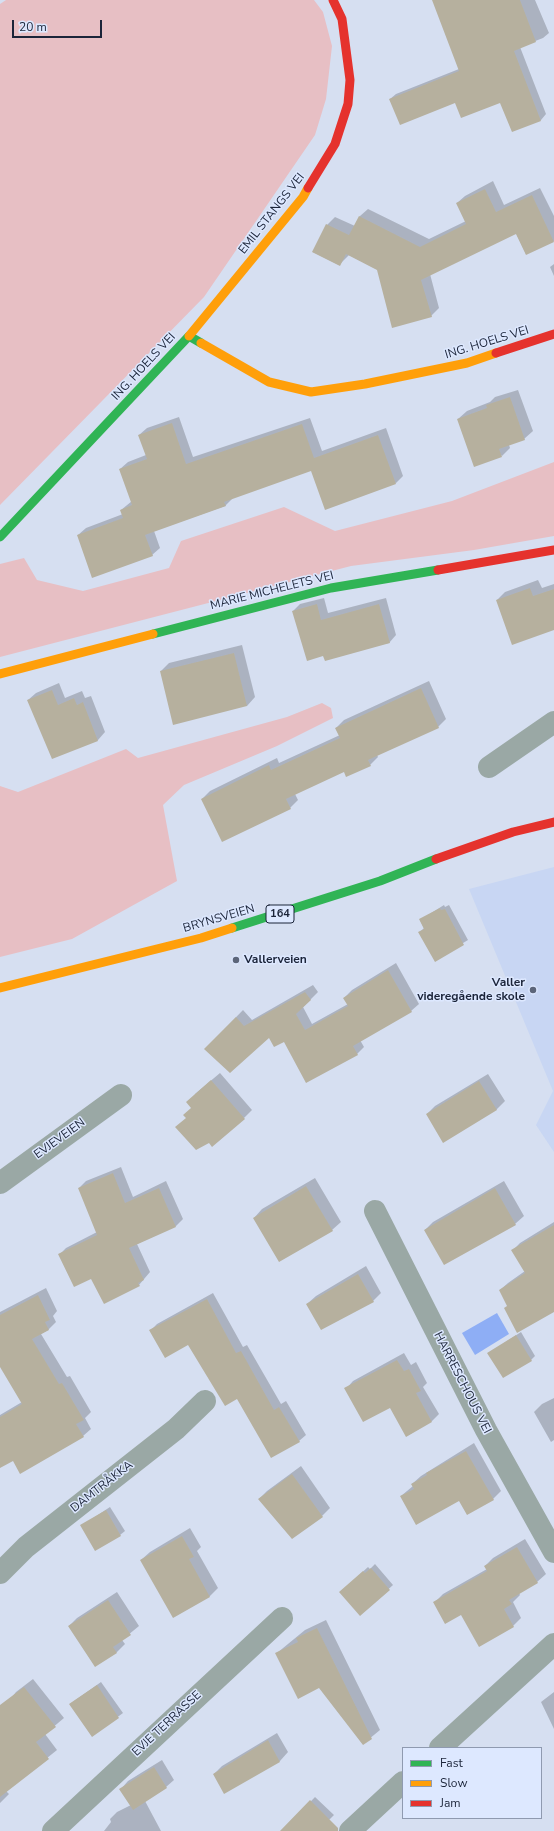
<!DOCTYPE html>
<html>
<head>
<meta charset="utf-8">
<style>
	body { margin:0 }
	#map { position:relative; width:554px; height:1831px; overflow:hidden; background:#d6dff1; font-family:"Nunito Sans",sans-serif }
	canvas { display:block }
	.legend { position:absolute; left:402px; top:1747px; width:140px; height:72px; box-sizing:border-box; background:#dde8ff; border:1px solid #8f9ab0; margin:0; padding:5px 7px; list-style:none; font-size:12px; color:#1b2439 }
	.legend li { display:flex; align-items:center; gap:8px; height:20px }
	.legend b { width:20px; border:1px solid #8f9ab0 }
	.scale { position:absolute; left:12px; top:20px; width:90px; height:18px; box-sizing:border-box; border:2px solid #1b2439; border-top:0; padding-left:5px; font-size:12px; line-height:14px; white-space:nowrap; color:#1b2439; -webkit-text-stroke:3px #dde8ff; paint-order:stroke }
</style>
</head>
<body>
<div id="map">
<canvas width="554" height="1831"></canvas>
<ul class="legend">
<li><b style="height:5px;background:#30b455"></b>Fast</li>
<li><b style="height:5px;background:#ff9f0a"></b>Slow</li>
<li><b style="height:5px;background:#e5322d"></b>Jam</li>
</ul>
<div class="scale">20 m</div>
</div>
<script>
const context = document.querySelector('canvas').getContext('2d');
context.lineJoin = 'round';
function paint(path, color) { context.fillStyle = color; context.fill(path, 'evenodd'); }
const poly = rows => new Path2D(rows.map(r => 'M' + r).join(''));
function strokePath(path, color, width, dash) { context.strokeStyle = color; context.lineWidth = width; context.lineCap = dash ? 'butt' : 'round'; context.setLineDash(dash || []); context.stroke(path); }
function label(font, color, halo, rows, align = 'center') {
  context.font = font + ' "Nunito Sans",sans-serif'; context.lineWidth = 3; context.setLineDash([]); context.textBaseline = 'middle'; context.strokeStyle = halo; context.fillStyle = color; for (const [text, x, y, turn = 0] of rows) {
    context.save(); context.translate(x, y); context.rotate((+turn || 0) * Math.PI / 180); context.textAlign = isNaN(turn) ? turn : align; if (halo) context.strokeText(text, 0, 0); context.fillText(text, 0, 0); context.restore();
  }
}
paint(poly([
	[554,867,554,1152,536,1125,553,1091,469,889]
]), '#c8d6f3');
paint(poly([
	[6,0,314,0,323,12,332,46,326,99,315,135,204,297,0,505,0,4],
	[554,462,554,536,474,550,351,566,0,657,0,564,24,558,37,580,83,591,169,568,181,541,284,507,335,531,452,501],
	[322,703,331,708,333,718,277,746,184,785,163,805,177,881,72,939,0,957,0,786,18,792,126,749,138,758,287,717]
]), '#e7bfc4');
paint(poly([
	[497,1313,509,1334,475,1355,462,1333]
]), '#8eaef5');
paint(poly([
	[434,0,535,0,549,33,543,38,520,47,546,114,541,120,512,131,501,101,390,99,396,94,459,69],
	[493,181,504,205,540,188,554,216,554,241,526,254,516,233,430,274,439,308,431,316,378,270,349,255,339,265,313,252,327,225,335,217,355,226,360,216,368,209,429,239,466,221,457,203,465,196],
	[554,264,554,276,550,267],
	[518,390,533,431,524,439,509,445,510,448,502,456,458,419,467,411,490,402,495,397],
	[179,417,193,457,310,418,322,451,386,428,403,476,396,483,311,469,233,498,225,506,154,531,160,548,152,555,78,535,86,528,123,514,121,510,132,501,120,469,128,462,146,455,139,435,147,428],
	[538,580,542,588,554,584,554,629,497,600,505,592],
	[324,598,328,613,386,598,396,635,389,643,324,655,293,611,300,604],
	[242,645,255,697,247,706,161,671,169,663],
	[429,681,446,719,438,727,377,755,378,757,370,765,344,771,295,794,298,800,290,808,202,799,210,791,277,758,279,763,340,735,336,728,344,720],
	[59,683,65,698,82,691,85,698,91,696,105,732,98,740,53,758,28,700,36,693],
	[444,905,445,907,449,905,468,940,435,960,420,932,424,928,420,920],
	[396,963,419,1004,411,1011,360,1040,364,1047,357,1054,269,1036,205,1049,243,1010,252,1020,313,985,318,992,303,1007,312,1024,348,1004,344,998,352,990],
	[220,1073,252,1110,244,1118,192,1108,195,1094],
	[488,1074,505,1101,496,1110,427,1114,435,1106],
	[121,1167,133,1197,166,1181,183,1219,176,1226,137,1244,150,1272,139,1285,91,1277,59,1255,66,1248,97,1232,79,1188,86,1181],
	[315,1178,341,1222,332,1230,254,1218,262,1209],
	[504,1181,524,1216,515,1224,425,1230,433,1222],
	[554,1222,554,1311,508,1305,500,1290,508,1283,525,1271,513,1250,520,1243],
	[366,1266,381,1293,373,1301,307,1304,316,1296],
	[46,1288,57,1311,53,1316,56,1322,48,1330,41,1334,67,1377,70,1376,91,1412,85,1418,91,1429,83,1436,13,1460,0,1467,0,1415,22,1402,0,1365,0,1312],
	[213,1293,243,1347,247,1345,281,1404,286,1401,306,1435,299,1441,237,1398,188,1344,151,1330,157,1324],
	[521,1332,535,1356,531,1360,489,1353],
	[404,1353,411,1365,416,1362,427,1383,423,1387,439,1414,432,1421,407,1436,390,1406,346,1389,353,1381],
	[554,1398,554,1440,551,1442,534,1412,542,1404],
	[474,1443,501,1491,493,1499,401,1496,413,1486,412,1484,421,1476],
	[301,1466,330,1508,322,1516,259,1499,267,1491],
	[110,1507,125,1531,120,1535,81,1526],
	[190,1528,201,1547,197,1551,218,1588,210,1596,174,1617,141,1560,150,1552],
	[525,1539,546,1574,537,1582,519,1593,520,1595,513,1602,521,1618,513,1626,461,1614,434,1603,443,1594,487,1569,485,1566,493,1558],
	[375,1564,393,1585,360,1615,345,1588,368,1567,370,1569],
	[117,1592,139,1626,122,1640,125,1644,117,1652,95,1666,69,1626,77,1618],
	[326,1620,380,1730,363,1744,319,1687,277,1653,305,1630],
	[33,1679,64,1718,45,1734,57,1750,6,1791,9,1794,0,1803,0,1712,16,1692],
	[101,1682,123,1713,92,1736,70,1704],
	[554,1692,554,1729,541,1702],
	[277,1733,288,1752,280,1761,225,1792,214,1774,222,1766],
	[162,1760,174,1780,166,1787,145,1801,161,1831,104,1831,111,1822,110,1819,117,1812,131,1805,121,1789,128,1781],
	[315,1797,334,1815,318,1831,295,1831,288,1825]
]), '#0003');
paint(poly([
	[432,0,520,0,536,42,514,51,541,121,512,132,500,103,461,118,455,103,400,125,389,99,459,71],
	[485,189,496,212,532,195,554,242,526,255,516,234,421,280,432,317,392,328,377,270,346,254,340,266,312,252,326,224,349,235,359,216,420,247,466,224,456,203],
	[510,397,525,440,499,449,502,457,474,467,457,419,487,408,486,405],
	[172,423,186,464,302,424,314,458,378,435,396,484,325,510,311,471,224,502,226,506,145,535,153,556,92,578,77,535,123,518,120,510,132,505,119,469,147,459,138,435],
	[530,588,533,596,554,589,554,630,512,645,496,600],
	[317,604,321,620,379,604,390,643,325,661,323,656,307,661,292,611],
	[234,653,247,706,173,725,160,671],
	[421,688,439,728,368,760,371,766,346,777,344,772,286,799,291,809,222,842,201,799,269,765,271,770,340,738,335,728],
	[52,690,58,705,74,698,77,705,83,702,98,741,52,759,27,700],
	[440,908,441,910,445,909,464,945,435,962,418,932,424,929,419,919],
	[388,970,412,1012,353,1046,358,1055,306,1083,284,1042,274,1047,269,1038,230,1073,204,1049,236,1017,244,1026,305,992,311,1000,296,1014,305,1030,348,1006,343,998],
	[211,1080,245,1119,212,1147,209,1143,196,1150,175,1127,186,1118,183,1115,191,1108,186,1102],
	[479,1081,497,1110,443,1143,426,1114],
	[113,1173,125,1203,159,1188,176,1227,129,1248,144,1280,138,1283,140,1286,104,1304,91,1279,74,1287,58,1254,97,1235,78,1188],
	[306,1186,333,1231,279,1262,253,1218],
	[495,1188,516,1225,444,1265,424,1230],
	[554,1225,554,1312,517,1333,504,1308,507,1306,499,1290,525,1273,511,1250],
	[358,1274,374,1302,321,1330,306,1304],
	[38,1295,50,1320,45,1322,49,1330,32,1339,59,1384,62,1383,84,1420,76,1424,84,1437,20,1474,13,1461,0,1468,0,1417,22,1404,0,1367,0,1315],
	[207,1299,236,1353,241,1351,274,1410,279,1407,300,1442,271,1458,237,1399,225,1406,188,1345,165,1358,149,1330],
	[516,1335,532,1361,503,1378,487,1353],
	[397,1360,404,1371,409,1369,421,1391,416,1393,432,1422,406,1437,390,1408,363,1422,344,1388],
	[466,1451,494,1500,467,1515,459,1501,416,1525,400,1496,414,1489,411,1484,427,1475,426,1473],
	[292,1474,323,1517,292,1539,258,1499],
	[106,1510,121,1536,95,1551,80,1525],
	[182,1536,194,1557,189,1559,210,1597,173,1618,140,1560],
	[517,1547,538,1583,509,1600,512,1604,504,1609,514,1627,479,1647,461,1615,445,1624,433,1602,487,1571,484,1566],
	[371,1568,390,1590,360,1616,339,1592,363,1571,365,1573],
	[108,1600,131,1635,113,1647,117,1653,95,1667,68,1626],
	[317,1628,372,1739,363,1745,319,1688,298,1699,275,1653,298,1642,296,1638],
	[97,1685,119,1718,92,1737,69,1704],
	[24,1687,56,1727,36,1742,49,1759,0,1797,0,1705],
	[268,1740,280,1762,224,1794,213,1774],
	[154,1767,167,1788,133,1810,119,1789],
	[310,1800,338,1828,338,1831,280,1831]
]), '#b6b09e');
strokePath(poly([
	[489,767,554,722],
	[0,1183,121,1095],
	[375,1211,486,1430,554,1552],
	[0,1573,26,1547,176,1429,205,1401],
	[440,1748,554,1644],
	[53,1831,282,1618],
	[350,1831,403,1782]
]), '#9aa8a5', 22);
strokePath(poly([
	[0,537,189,336,201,343],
	[153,634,331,588,438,570],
	[232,928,380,881,436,859]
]), '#30b455', 9);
strokePath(poly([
	[189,336,303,197,308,188],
	[201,343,269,382,311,392,365,384,467,363,496,353],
	[0,674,153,634],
	[0,988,201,938,232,928]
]), '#ff9f0a', 9);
strokePath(poly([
	[308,188,335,144,348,104,350,80,342,19,333,0],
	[496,353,554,334],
	[438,570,554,550],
	[436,859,513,832,554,822]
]), '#e5322d', 9);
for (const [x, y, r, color] of [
	[236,960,4,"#5c6579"],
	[533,990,4,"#5c6579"]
]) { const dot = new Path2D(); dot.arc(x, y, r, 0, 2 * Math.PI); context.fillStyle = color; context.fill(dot); strokePath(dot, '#dde8ff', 1.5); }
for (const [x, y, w] of [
	[280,914,28]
]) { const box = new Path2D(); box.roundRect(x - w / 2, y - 9, w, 18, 3); context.fillStyle = '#dde8ff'; context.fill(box); strokePath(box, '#1b2439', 1); }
label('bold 11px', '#1b2439', null, [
	["164",280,914]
]);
label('12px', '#1b2439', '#dde8ff', [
	["EMIL STANGS VEI",272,214,-52],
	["ING. HOELS VEI",487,343,-17],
	["ING. HOELS VEI",144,367,-47],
	["MARIE MICHELETS VEI",272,591,-14],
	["BRYNSVEIEN",219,919,-16],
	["EVJEVEIEN",60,1139,-36],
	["HARRESCHOUS VEI",462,1383,63],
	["DAMTRÅKKA",102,1487,-38],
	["EVJE TERRASSE",167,1724,-43]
]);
label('bold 12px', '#1b2439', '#dde8ff', [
	["Vallerveien",244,960],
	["Valler",525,983,"right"],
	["videregående skole",525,997,"right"]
], 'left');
</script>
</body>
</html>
